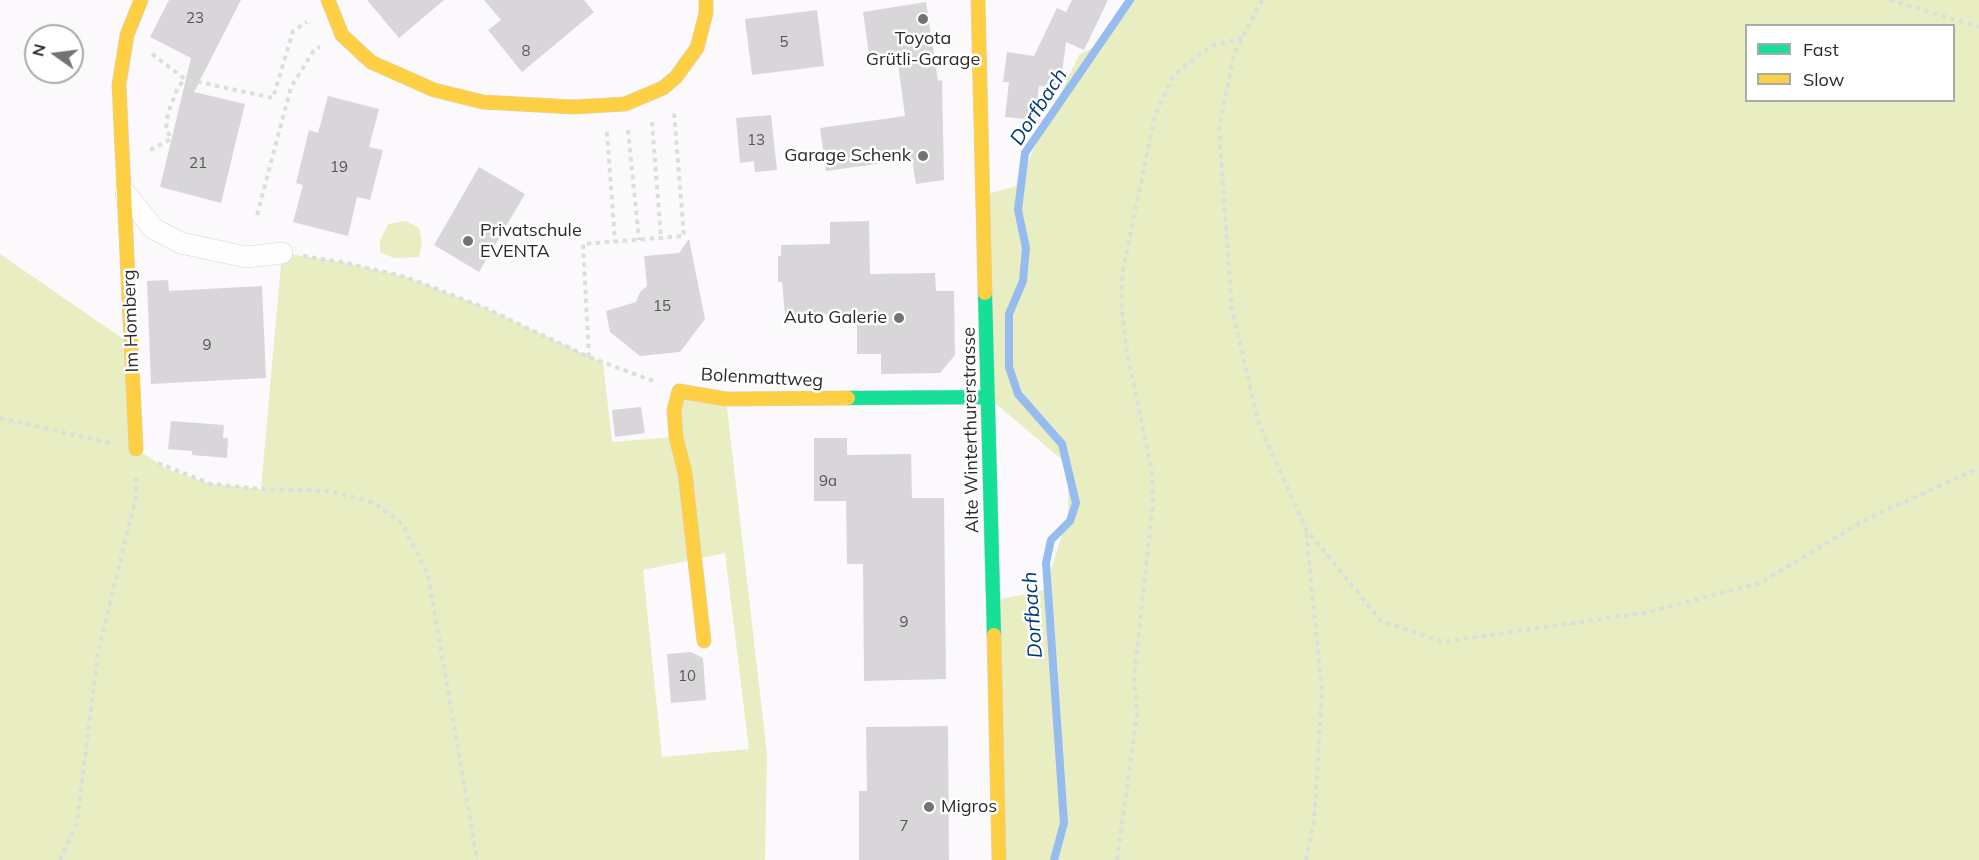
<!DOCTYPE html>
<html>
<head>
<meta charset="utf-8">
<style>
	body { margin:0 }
	#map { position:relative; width:1979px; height:860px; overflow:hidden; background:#fbf9fc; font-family:Mulish,sans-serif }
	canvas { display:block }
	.legend { position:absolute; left:1745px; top:24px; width:210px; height:78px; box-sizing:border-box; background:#fff; border:2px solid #abaaab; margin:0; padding:8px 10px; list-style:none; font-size:18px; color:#2c2a2c }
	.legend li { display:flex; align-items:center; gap:12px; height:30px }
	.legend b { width:30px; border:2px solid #abaaab }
	.north { position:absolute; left:24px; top:24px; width:60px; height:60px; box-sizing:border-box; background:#fff; border:2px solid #abaaab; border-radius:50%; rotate:284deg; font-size:16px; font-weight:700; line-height:24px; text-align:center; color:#2c2a2c }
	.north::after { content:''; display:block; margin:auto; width:21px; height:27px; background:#747275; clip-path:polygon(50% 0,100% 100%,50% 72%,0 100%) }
</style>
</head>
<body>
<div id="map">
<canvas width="1979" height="860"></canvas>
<ul class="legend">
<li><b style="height:8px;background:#16e098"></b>Fast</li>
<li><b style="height:8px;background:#ffcf43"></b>Slow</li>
</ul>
<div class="north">N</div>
</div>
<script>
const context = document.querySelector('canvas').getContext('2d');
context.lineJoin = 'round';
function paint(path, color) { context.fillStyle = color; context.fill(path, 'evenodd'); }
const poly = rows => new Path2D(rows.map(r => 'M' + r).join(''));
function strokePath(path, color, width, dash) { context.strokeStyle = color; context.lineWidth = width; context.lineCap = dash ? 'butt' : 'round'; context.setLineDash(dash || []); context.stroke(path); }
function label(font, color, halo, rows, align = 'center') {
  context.font = font + ' Mulish,sans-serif'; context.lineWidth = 5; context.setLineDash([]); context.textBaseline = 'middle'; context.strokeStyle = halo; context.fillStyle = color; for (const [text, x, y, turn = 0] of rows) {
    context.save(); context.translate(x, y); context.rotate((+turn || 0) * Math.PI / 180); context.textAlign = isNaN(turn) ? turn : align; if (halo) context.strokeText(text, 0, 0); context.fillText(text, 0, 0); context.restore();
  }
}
paint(poly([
	[1130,0,1979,0,1979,860,999,860,992,601,1045,590,1068,515,1068,465,988,397,984,195,1016,186,1079,55,1100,44],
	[1746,26,1954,26,1954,100,1746,100],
	[406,221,419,228,422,243,419,257,394,258,380,252,380,241,388,224],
	[282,253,342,262,406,277,483,307,603,363,612,442,676,437,679,391,726,399,767,754,765,860,0,860,0,254,132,345,136,449,167,469,211,484,261,489],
	[725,553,749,749,662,757,643,570]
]), '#e8edc2');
strokePath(poly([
	[1054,860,1064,823,1046,563,1051,540,1070,521,1076,503,1062,444,1018,394,1009,367,1009,314,1023,281,1026,248,1018,210,1025,153,1130,0]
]), '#96bbef', 8);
paint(poly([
	[169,0,241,0,194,92,245,104,221,203,160,187,191,58,150,37],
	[367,0,444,0,399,38],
	[484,0,584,0,594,12,522,72,488,30,501,20],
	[1072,0,1108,0,1084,50,1066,42,1060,89,1039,86,1035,120,1005,117,1009,82,1003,82,1007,52,1034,56,1057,8,1066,12],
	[926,2,938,81,942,80,944,180,916,184,912,159,826,171,820,128,905,116,897,56,870,61,863,12],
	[817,10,824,66,752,75,745,19],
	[328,96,379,109,369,147,383,150,370,200,357,197,348,236,293,222,303,185,296,183,309,130,318,133],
	[771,115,777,170,755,172,754,161,740,163,736,118],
	[479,167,525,194,479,272,434,245],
	[869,221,870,274,935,273,936,291,954,291,955,355,940,373,881,374,881,354,857,354,857,313,785,315,782,282,778,282,778,256,781,256,781,245,830,244,830,222],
	[689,239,705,319,680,352,640,356,610,332,606,311,636,302,640,292,647,286,644,256,679,253],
	[168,280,169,291,262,286,266,378,151,384,147,281],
	[641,407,645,433,615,437,612,410],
	[171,421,224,425,223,438,228,438,227,458,192,455,192,451,168,449],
	[814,438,847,438,847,455,911,454,912,498,944,498,946,679,864,681,863,564,847,564,846,501,814,501],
	[691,652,703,658,706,700,671,703,667,654],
	[948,726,949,860,859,860,859,791,867,791,866,727]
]), '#d8d6d8');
const street = poly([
	[126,194,154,229,181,243,246,257,282,253]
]);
const fast = poly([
	[985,293,994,635],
	[848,398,988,397]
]);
const slow = poly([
	[328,0,342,35,371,62,434,90,483,102,574,107,625,104,663,88,676,77,697,48,706,13,706,0],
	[978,0,985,293],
	[136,449,119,85,127,35,141,0],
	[994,635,999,860],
	[704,641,685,473,676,437,674,410,679,391,726,399,848,398]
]);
strokePath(street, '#d6d5d7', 22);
strokePath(fast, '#d6d5d7', 15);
strokePath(slow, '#d6d5d7', 15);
strokePath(poly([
	[1262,0,1234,54,1219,129,1232,310,1259,424,1306,529,1381,621,1443,642,1649,612,1760,583,1867,519,1979,468],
	[1890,0,1979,27],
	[152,54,185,79,273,98,293,31,307,22],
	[652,122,661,238],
	[628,130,639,240],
	[607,132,615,242],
	[150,150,171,139,166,128,168,113,178,87,185,79],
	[257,215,291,87,314,50,320,47],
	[303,256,342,262,406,277,483,307,589,357,656,382],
	[589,357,583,244,684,236,674,112],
	[0,418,110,443],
	[158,463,211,484,261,489,331,491,375,503,402,524,428,574,477,860],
	[60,860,77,823,98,652,136,497,136,474],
	[1117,860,1137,715,1134,678,1153,502,1152,473,1126,347,1121,300,1123,270,1155,115,1174,75,1211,46,1243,38],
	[1306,860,1314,821,1322,692,1306,530]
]), '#ddd', 4, [4.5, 4.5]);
strokePath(street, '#fefeff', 21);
strokePath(fast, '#16e098', 14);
strokePath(slow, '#ffcf43', 14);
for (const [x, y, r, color] of [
	[923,19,6,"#747275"],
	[923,156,6,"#747275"],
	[468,241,6,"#747275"],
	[899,318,6,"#747275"],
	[929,807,6,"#747275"]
]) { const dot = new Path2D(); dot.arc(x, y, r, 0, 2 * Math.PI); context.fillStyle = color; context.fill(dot); strokePath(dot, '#fff', 2); }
label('15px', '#575557', null, [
	["23",195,18],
	["5",784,42],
	["8",526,51],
	["13",756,140],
	["21",198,163],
	["19",339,167],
	["15",662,306],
	["9",207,345],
	["9a",828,481],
	["9",904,622],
	["10",687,676],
	["7",904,826]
]);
label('18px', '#2c2a2c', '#fff', [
	["Toyota",923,39,"center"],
	["Grütli-Garage",923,60,"center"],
	["Garage Schenk",911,156],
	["Privatschule",480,231,"left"],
	["EVENTA",480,252,"left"],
	["Auto Galerie",887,318],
	["Migros",941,807,"left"]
], 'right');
label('18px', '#2c2a2c', '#fff', [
	["Im Homberg",131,321,-92],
	["Bolenmattweg",762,378,3],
	["Alte Winterthurerstrasse",971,430,-91]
]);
label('italic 20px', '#003775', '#fff', [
	["Dorfbach",1039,107,-57],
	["Dorfbach",1033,615,-94]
]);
</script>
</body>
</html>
